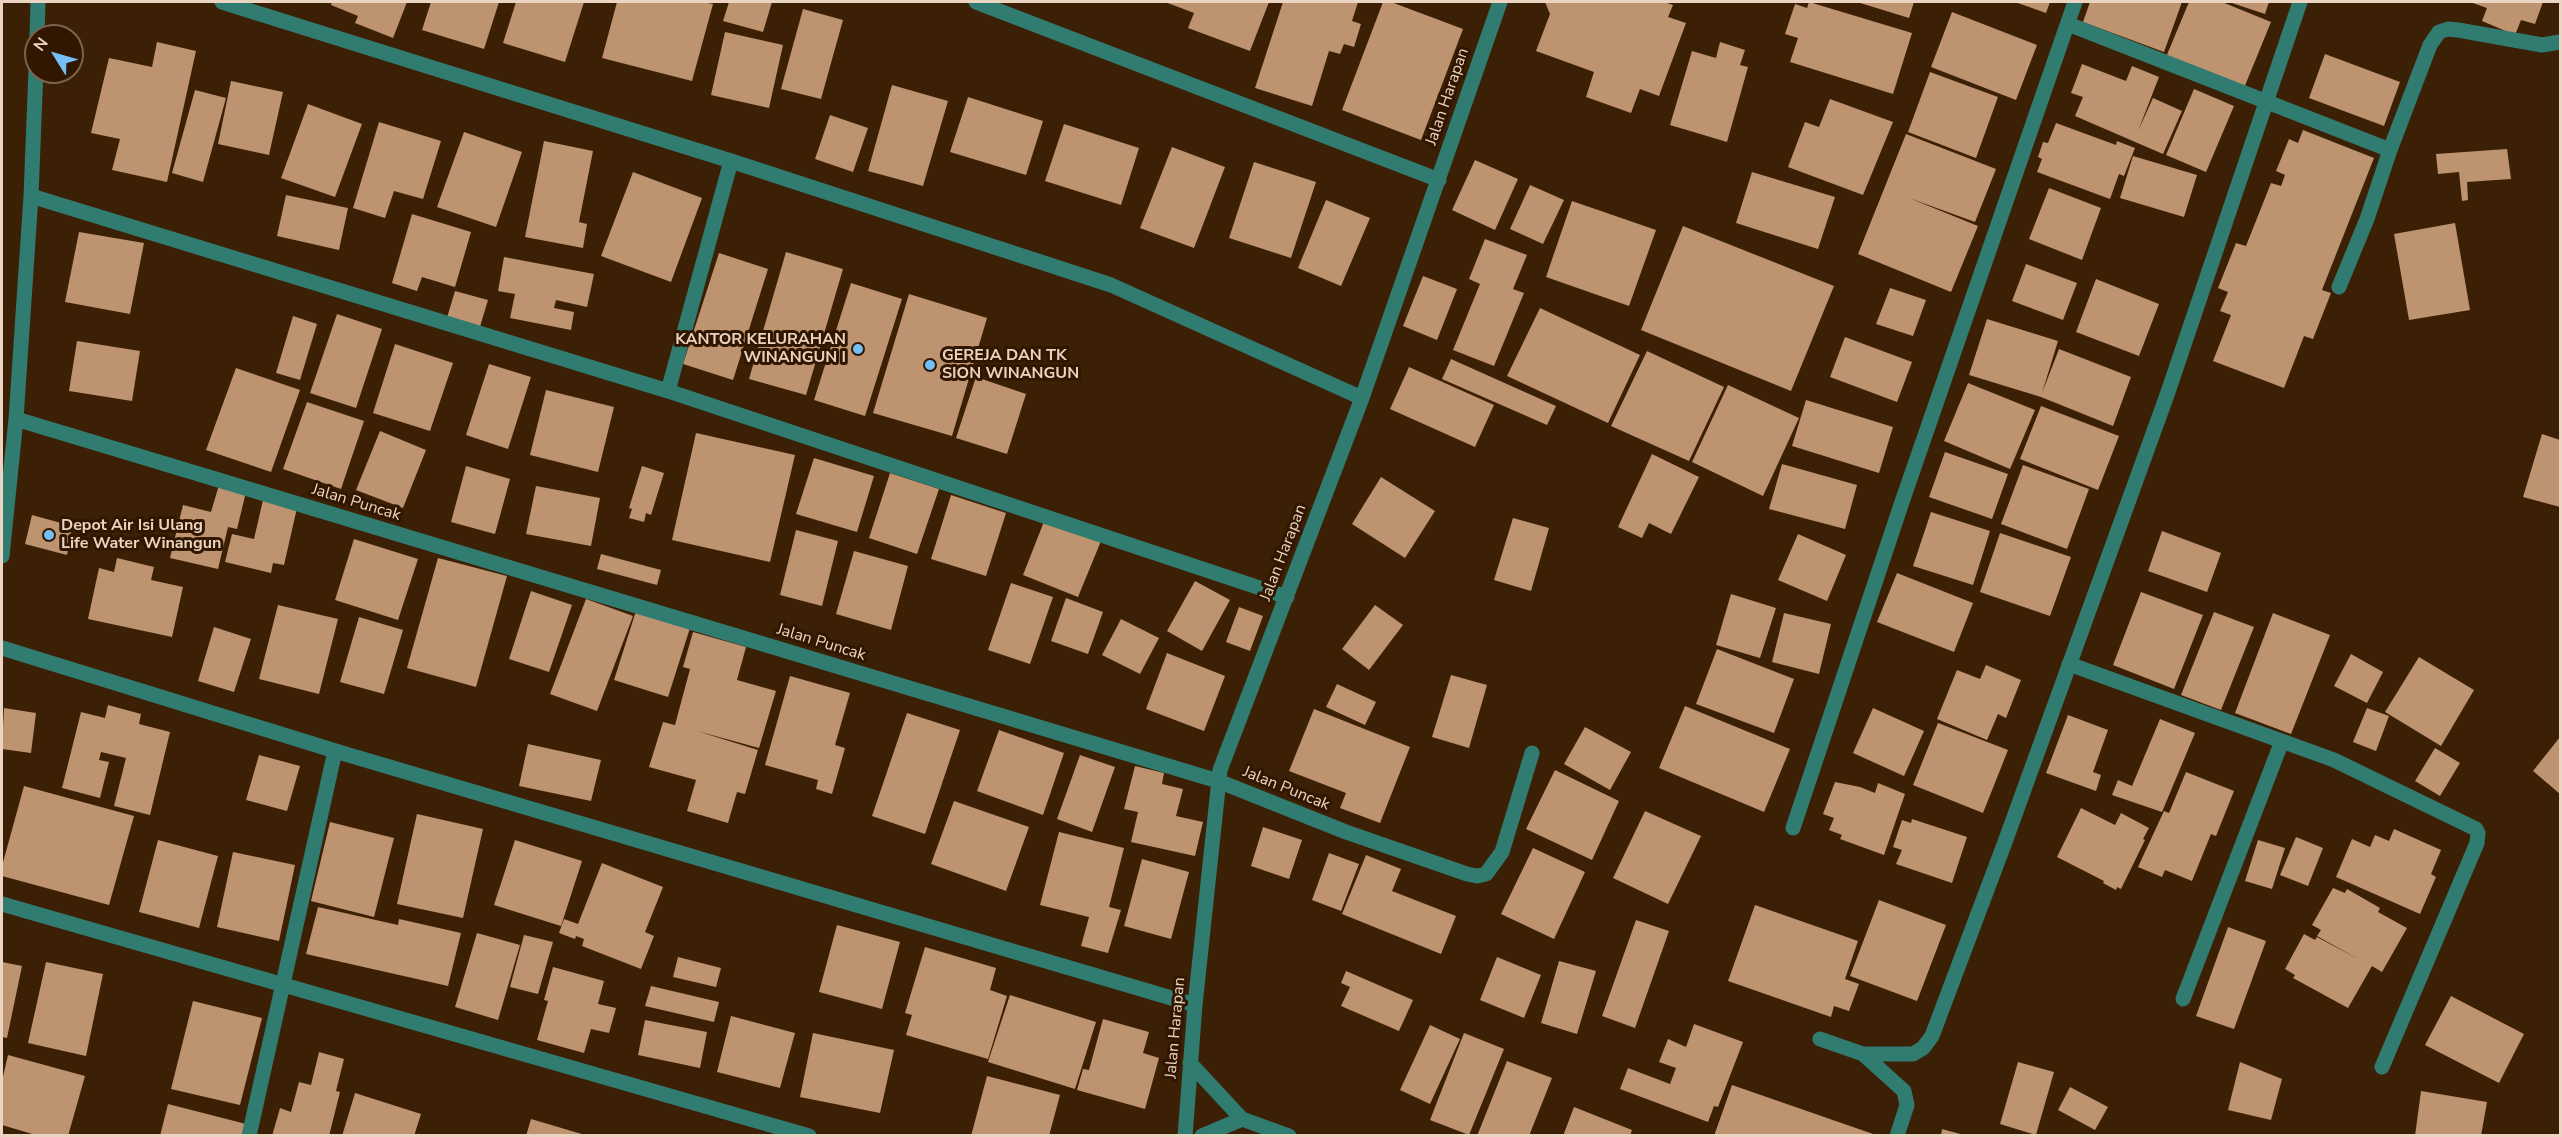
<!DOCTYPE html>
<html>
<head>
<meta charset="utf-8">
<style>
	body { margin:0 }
	#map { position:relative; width:2562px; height:1137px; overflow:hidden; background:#3c2006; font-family:"Nunito Sans",sans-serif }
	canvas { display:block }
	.frame { position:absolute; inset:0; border:3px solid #ebd4c1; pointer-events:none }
	.north { position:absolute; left:24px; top:24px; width:60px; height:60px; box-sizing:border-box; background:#311700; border:2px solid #7b634d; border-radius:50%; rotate:307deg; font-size:16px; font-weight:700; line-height:24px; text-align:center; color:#ebd4c1 }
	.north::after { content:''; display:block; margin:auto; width:21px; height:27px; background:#74c0f6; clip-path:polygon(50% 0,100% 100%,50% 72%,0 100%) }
</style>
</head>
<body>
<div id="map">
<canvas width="2562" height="1137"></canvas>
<div class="frame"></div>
<div class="north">N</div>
</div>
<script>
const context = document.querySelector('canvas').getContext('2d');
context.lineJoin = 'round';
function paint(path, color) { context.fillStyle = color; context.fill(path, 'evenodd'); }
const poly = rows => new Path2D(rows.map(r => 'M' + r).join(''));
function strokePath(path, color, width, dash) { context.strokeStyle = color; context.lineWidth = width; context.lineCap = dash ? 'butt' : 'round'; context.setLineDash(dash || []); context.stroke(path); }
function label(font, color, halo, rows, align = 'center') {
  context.font = font + ' "Nunito Sans",sans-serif'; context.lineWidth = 6; context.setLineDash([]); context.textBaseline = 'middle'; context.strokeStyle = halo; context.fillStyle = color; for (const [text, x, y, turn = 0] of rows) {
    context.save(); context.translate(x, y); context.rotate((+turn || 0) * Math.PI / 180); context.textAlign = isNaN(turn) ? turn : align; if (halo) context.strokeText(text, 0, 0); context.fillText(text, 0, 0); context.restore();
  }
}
paint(poly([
	[332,2,407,2,393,38,355,23,358,16,331,5],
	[431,2,499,2,484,49,422,30],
	[516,2,584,2,565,62,503,43],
	[617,2,702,2,713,4,692,81,602,58],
	[729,2,772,2,763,32,723,21],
	[1165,2,1269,2,1250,51,1188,28,1194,13],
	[1283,2,1358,2,1352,21,1361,24,1354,47,1344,44,1340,54,1329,51,1312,106,1255,88],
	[1383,2,1391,2,1463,29,1421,140,1342,110],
	[1545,2,1664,2,1673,5,1668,17,1686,23,1659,96,1640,89,1631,113,1586,97,1594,72,1536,51,1550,14],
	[1809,2,1912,33,1893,94,1790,62,1798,38,1785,34,1795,4,1807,8],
	[1857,2,1914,2,1909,18],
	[2015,2,2050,2,2046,13],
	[2090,2,2182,2,2164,52,2083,22],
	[2189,2,2222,2,2271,22,2244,88,2166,57],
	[2229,2,2269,2,2265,14],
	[2470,2,2543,2,2535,24,2521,20,2515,35,2482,21,2487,8],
	[803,9,843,20,821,99,781,89],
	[1952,12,2037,45,2016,100,1931,67],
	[725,32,783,45,769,108,711,95],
	[157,42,196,51,167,182,112,170,120,139,91,133,109,58,152,67],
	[1720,42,1745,50,1740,65,1748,67,1727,142,1670,125,1692,51,1716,58],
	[2325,54,2400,82,2384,126,2309,98],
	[2082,64,2126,81,2132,66,2159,77,2138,131,2153,98,2182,111,2163,154,2075,116,2083,97,2071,93],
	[1930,72,1998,97,1976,158,1908,132],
	[231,81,283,92,269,155,218,144],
	[892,85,948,101,923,186,868,171],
	[2194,89,2234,106,2206,172,2166,155],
	[195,90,226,98,203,182,172,173],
	[968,97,1043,121,1026,175,950,152],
	[1830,99,1893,122,1863,195,1788,167,1805,122,1819,127],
	[308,104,362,124,335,197,281,178],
	[830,115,868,128,853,172,815,159],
	[379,122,441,141,423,199,394,191,385,218,353,208],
	[2056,123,2116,145,2117,141,2135,148,2124,176,2119,174,2110,199,2037,172,2042,159,2038,157,2043,142,2048,143],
	[1064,124,1139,148,1121,205,1045,181],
	[2303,130,2374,158,2322,290,2331,293,2313,339,2304,336,2284,388,2213,361,2231,315,2220,311,2228,292,2218,288,2236,243,2246,246,2271,183,2281,186,2285,175,2276,171,2289,139,2298,143],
	[464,132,522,152,496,227,437,207],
	[1906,134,1996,169,1975,222,1909,198,1978,226,1951,292,1858,254],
	[544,141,593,151,579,222,587,224,583,248,525,237],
	[1172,147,1225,167,1194,248,1140,228],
	[2507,149,2511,179,2467,182,2468,200,2462,201,2459,172,2438,174,2436,154],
	[2133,156,2197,175,2184,217,2120,198],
	[1475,160,1518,179,1495,230,1452,210],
	[1254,162,1316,182,1291,258,1229,238],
	[633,172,702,198,671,282,601,256],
	[1752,172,1835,197,1818,249,1736,223],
	[1530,185,1564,200,1543,244,1510,229],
	[2049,188,2101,208,2082,260,2029,239],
	[286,195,348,208,339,250,277,236],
	[1326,200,1370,218,1341,286,1298,268],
	[1572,201,1656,230,1629,306,1546,277],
	[412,214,471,232,455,287,422,277,417,291,392,283],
	[2455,223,2470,310,2409,320,2394,234],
	[1683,226,1834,286,1791,391,1641,330],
	[79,232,144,243,130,314,65,302],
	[1485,239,1527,255,1513,289,1524,293,1494,366,1453,350,1480,284,1469,279],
	[786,252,843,269,806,395,749,379],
	[719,253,768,269,733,380,683,364],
	[504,257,594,274,587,307,556,300,554,308,574,312,571,330,510,318,515,294,498,291],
	[2026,264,2077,283,2063,320,2012,301],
	[1423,276,1457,289,1437,340,1403,326],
	[2096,279,2159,304,2139,356,2076,332],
	[851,283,902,299,865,416,814,400],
	[1890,288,1926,300,1913,336,1876,324],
	[455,291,488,300,479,330,446,321],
	[909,294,987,318,952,436,873,413],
	[1540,308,1640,355,1608,423,1507,376],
	[337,314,382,329,356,408,310,393],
	[293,316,317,324,300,380,276,373],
	[1987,319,2058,341,2042,393,2059,349,2131,377,2113,426,2041,397,1969,375],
	[1845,337,1912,362,1897,402,1830,377],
	[77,341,140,351,132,401,69,391],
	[395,344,453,363,430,431,373,413],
	[1647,351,1724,387,1689,461,1611,426],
	[1451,359,1556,406,1547,425,1442,379],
	[489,364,531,377,508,449,466,435],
	[1409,367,1494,405,1475,447,1390,409],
	[236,368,300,390,271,472,206,450],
	[976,377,1026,394,1007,454,956,438],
	[1968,383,2035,410,2010,469,1944,441],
	[1728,385,1799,418,1763,496,1692,462],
	[546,390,614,407,598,472,530,455],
	[1806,400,1893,427,1879,473,1792,446],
	[307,402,364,421,341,489,283,469],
	[2041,406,2119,436,2098,490,2020,459],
	[380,431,426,450,403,508,356,490],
	[696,433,795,455,770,562,672,540],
	[2542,434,2560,440,2560,507,2523,497],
	[1945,452,2008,474,1992,519,1929,497],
	[1652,454,1699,477,1671,534,1649,523,1642,538,1618,527],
	[814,458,874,476,857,532,796,514],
	[1782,464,1857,485,1845,529,1769,509],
	[2023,465,2089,489,2067,549,2001,524],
	[466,466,510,479,495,534,451,522],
	[642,466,664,473,651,515,646,513,644,522,629,518,632,509,629,508],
	[890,473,939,489,917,554,869,538],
	[1381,477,1435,511,1405,558,1352,524],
	[219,485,246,492,237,529,228,527,218,569,170,558,183,505,211,512],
	[536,486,600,498,591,546,526,534],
	[951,495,1006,513,986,576,931,559],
	[263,500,297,508,284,565,273,563,271,573,225,562,232,534,254,539],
	[1931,512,1990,531,1973,585,1913,566],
	[32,515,72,526,67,555,25,544],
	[1513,518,1549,528,1531,591,1494,580],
	[1045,519,1101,541,1078,597,1023,575],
	[796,530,838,541,822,606,780,595],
	[2162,531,2221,553,2207,592,2148,571],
	[2000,533,2071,557,2050,616,1980,592],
	[1798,534,1846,555,1827,601,1778,580],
	[354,539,418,559,398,620,335,600],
	[854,551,908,566,891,630,836,614],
	[601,554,661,570,657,585,597,569],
	[117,558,154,567,151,580,183,587,172,637,88,619,99,568,114,572],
	[438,558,507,576,476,687,407,668],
	[1897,573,1973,603,1954,652,1877,622],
	[1195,581,1230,600,1202,651,1167,631],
	[1011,583,1053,597,1030,664,988,650],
	[531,591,572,605,549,672,509,659],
	[2141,592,2203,615,2174,689,2113,665],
	[1731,594,1776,608,1760,658,1716,645],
	[1066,598,1103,612,1088,654,1051,641],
	[586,599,633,616,597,711,550,694],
	[278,605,338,619,319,694,259,679],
	[1375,605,1403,625,1369,670,1342,649],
	[1239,607,1263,616,1250,651,1226,642],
	[636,611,690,628,668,697,614,680],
	[2214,612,2254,627,2221,710,2181,695],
	[1784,613,1831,624,1819,674,1772,662],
	[2273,613,2330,635,2291,734,2235,713],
	[359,617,403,630,384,694,340,682],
	[1121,619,1159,638,1140,674,1102,655],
	[214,627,251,639,234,692,198,681],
	[693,632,746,647,737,680,776,691,759,748,697,731,758,750,745,794,737,792,728,823,687,811,696,780,649,767,663,722,675,725,690,669,683,667],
	[1717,649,1794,679,1774,733,1696,704],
	[1167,653,1225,676,1204,731,1146,709],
	[2351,654,2383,672,2367,703,2334,686],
	[2419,657,2474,690,2441,746,2385,712],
	[1986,665,2021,680,2006,718,1998,714,1987,740,1937,719,1957,670,1980,679],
	[1451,675,1487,685,1469,748,1432,737],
	[790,676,850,693,835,745,845,748,832,794,816,789,818,780,765,765],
	[1337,684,1376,702,1365,725,1326,707],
	[108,705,141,714,139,724,170,732,150,815,114,806,126,758,101,752,99,760,109,762,100,798,62,788,81,712,105,718],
	[1685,706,1790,749,1764,812,1659,768],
	[4,708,36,713,31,753,2,749],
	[1873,708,1924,731,1904,776,1853,753],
	[2367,708,2389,716,2376,751,2353,742],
	[1314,709,1410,747,1380,823,1340,808,1346,793,1289,771],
	[907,713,960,730,925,834,872,816],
	[2068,715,2108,730,2093,772,2101,775,2096,791,2046,773],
	[2160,719,2195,733,2162,812,2112,795,2118,780,2132,786],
	[1938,723,2008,750,1983,813,1913,785],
	[1585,727,1631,752,1610,790,1564,764],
	[999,730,1064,753,1043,815,977,791],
	[2560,737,2560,794,2533,771],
	[528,744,601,760,591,801,519,786],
	[2435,748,2460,763,2440,796,2415,781],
	[259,755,300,766,287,811,246,800],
	[1080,755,1115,767,1092,832,1057,819],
	[1135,766,1164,773,1162,784,1183,789,1176,816,1203,822,1195,856,1131,842,1138,812,1124,809],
	[1555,770,1619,801,1592,860,1526,829],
	[2186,772,2234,791,2216,836,2211,834,2192,881,2165,870,2162,877,2138,867,2164,811,2169,813],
	[1835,782,1860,787,1875,793,1878,783,1905,794,1884,855,1840,839,1842,835,1829,830,1834,818,1823,814],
	[24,786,134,816,109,905,2,876,2,866],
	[954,801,1029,827,1006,891,931,864],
	[2081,808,2115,825,2121,813,2149,828,2143,839,2145,840,2121,889,2117,887,2116,890,2103,883,2104,881,2057,857],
	[1645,811,1701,836,1668,904,1613,878],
	[417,814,483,829,463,918,397,904],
	[1912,819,1967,837,1952,883,1896,864,1902,850,1893,847,1902,820,1911,823],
	[330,822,394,838,374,917,311,901],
	[1263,827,1302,840,1289,879,1251,866],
	[2394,829,2441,850,2431,874,2436,877,2420,914,2336,877,2352,839,2370,847,2375,835,2389,841],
	[1059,832,1124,848,1109,907,1121,910,1108,953,1081,946,1089,917,1040,905],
	[2296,837,2323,848,2308,886,2280,875],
	[158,840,218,856,199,928,139,912],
	[515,840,582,861,561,926,494,905],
	[2258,840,2285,848,2272,889,2245,881],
	[1533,848,1585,872,1554,939,1501,914],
	[233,852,295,865,279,941,217,927],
	[1329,853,1359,864,1341,911,1312,900],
	[1366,855,1401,869,1392,891,1456,916,1441,954,1342,914],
	[1142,859,1189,872,1171,939,1124,926],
	[602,863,663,887,645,932,654,936,641,969,582,946,584,939,576,936,575,939,559,933,564,919,578,924],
	[2333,888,2345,893,2347,889,2380,908,2378,912,2407,928,2382,972,2372,966,2348,1008,2293,978,2295,975,2285,969,2304,934,2315,940,2317,937,2360,960,2317,936,2321,930,2312,925],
	[1879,900,1946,925,1917,1001,1850,976],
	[1755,905,1858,941,1845,979,1859,984,1849,1011,1834,1006,1831,1017,1728,981],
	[318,907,398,925,399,919,461,933,448,986,306,954],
	[1636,920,1669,931,1635,1028,1602,1016],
	[837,925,900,942,882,1009,819,992],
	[2228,927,2266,941,2234,1029,2196,1016],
	[477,933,520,945,498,1020,455,1007],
	[524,935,553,942,538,994,510,987],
	[925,947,996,968,990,990,1007,996,988,1059,906,1035,912,1015,905,1013],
	[678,957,721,968,716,987,673,977],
	[1497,957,1541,975,1524,1018,1480,1000],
	[1559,961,1596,971,1577,1034,1541,1023],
	[2,962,22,966,7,1038,2,1037],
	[46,962,103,974,86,1056,28,1043],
	[553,967,604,981,598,1004,616,1008,609,1033,591,1029,584,1053,537,1040,548,1001,544,1000],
	[1346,971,1413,1000,1399,1031,1341,1006,1350,987,1341,983],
	[651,986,719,1002,714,1022,645,1006],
	[1010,995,1096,1022,1075,1089,988,1062],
	[2451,996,2524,1034,2499,1083,2425,1045],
	[193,1001,262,1018,240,1105,171,1089],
	[731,1016,795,1033,780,1088,717,1072],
	[1103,1019,1149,1032,1143,1053,1159,1058,1145,1109,1077,1090,1083,1069,1089,1070],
	[645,1020,707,1032,700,1068,638,1055],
	[1694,1024,1743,1042,1718,1107,1714,1106,1708,1122,1620,1089,1628,1068,1670,1084,1676,1068,1659,1062,1668,1039,1686,1047],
	[1430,1025,1460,1039,1430,1104,1400,1090],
	[813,1033,894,1050,880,1113,800,1097],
	[1464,1033,1504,1049,1469,1135,1430,1120],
	[319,1052,344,1059,336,1091,340,1092,329,1136,272,1136,280,1108,291,1112,299,1082,311,1085],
	[8,1055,85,1076,68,1136,39,1136,2,1125,2,1081],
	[1507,1061,1552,1078,1529,1136,1477,1136],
	[2018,1062,2054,1072,2036,1135,2000,1124],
	[2240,1062,2282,1079,2271,1120,2228,1110],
	[987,1076,1060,1095,1049,1136,971,1136],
	[1732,1085,1876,1135,1876,1136,1714,1136],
	[2070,1087,2108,1107,2095,1130,2058,1110],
	[2421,1091,2487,1102,2481,1136,2415,1136],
	[355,1093,421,1114,414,1136,342,1136],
	[168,1104,246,1124,242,1136,160,1136],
	[1574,1107,1632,1130,1630,1136,1563,1136],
	[531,1119,585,1135,585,1136,526,1136],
	[1942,1129,1964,1135,1964,1136,1941,1136]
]), '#be936f');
strokePath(poly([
	[222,2,731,161,1111,285,1362,398],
	[976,2,1439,180],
	[2068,24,2390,150,2367,219,2339,287],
	[37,36,38,2],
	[2390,150,2430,45,2439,32,2448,29,2458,30,2542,45,2560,42],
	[31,196,668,391,1287,597],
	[668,391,731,161],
	[16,419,1218,781,1346,832,1467,874,1477,876,1486,874,1502,852,1532,753],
	[2,556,16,419,31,196,36,69],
	[2,648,342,753,1195,1005],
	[2069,664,2334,760,2476,829,2478,833,2477,843,2382,1067],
	[1793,828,1902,502,2075,2],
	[2,904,809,1136],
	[2183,999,2282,741],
	[1820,1039,1863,1054,1904,1091,1907,1105,1897,1136],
	[1863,1054,1913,1054,1923,1048,1932,1036,2005,842,2167,395,2300,2],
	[1190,1063,1242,1119,1289,1136],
	[249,1136,335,751],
	[1185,1136,1195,1005,1220,770,1362,398,1500,2],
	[1202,1136,1242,1119]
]), '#317c70', 15);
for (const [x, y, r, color] of [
	[858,349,6,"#74c0f6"],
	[930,365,6,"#74c0f6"],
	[49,535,6,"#74c0f6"]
]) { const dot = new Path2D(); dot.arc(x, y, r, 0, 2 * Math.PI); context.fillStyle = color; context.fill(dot); strokePath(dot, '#311700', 2); }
label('16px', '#ebd4c1', '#311700', [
	["Jalan Harapan",1448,97,-71],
	["Jalan Puncak",356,503,17],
	["Jalan Harapan",1284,553,-69],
	["Jalan Puncak",821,643,17],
	["Jalan Puncak",1286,789,22],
	["Jalan Harapan",1176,1028,-85]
]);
label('bold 16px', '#ebd4c1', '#311700', [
	["KANTOR KELURAHAN",846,340,"right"],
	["WINANGUN I",846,358,"right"],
	["GEREJA DAN TK",942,356],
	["SION WINANGUN",942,374],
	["Depot Air Isi Ulang",61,526],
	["Life Water Winangun",61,544]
], 'left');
</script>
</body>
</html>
